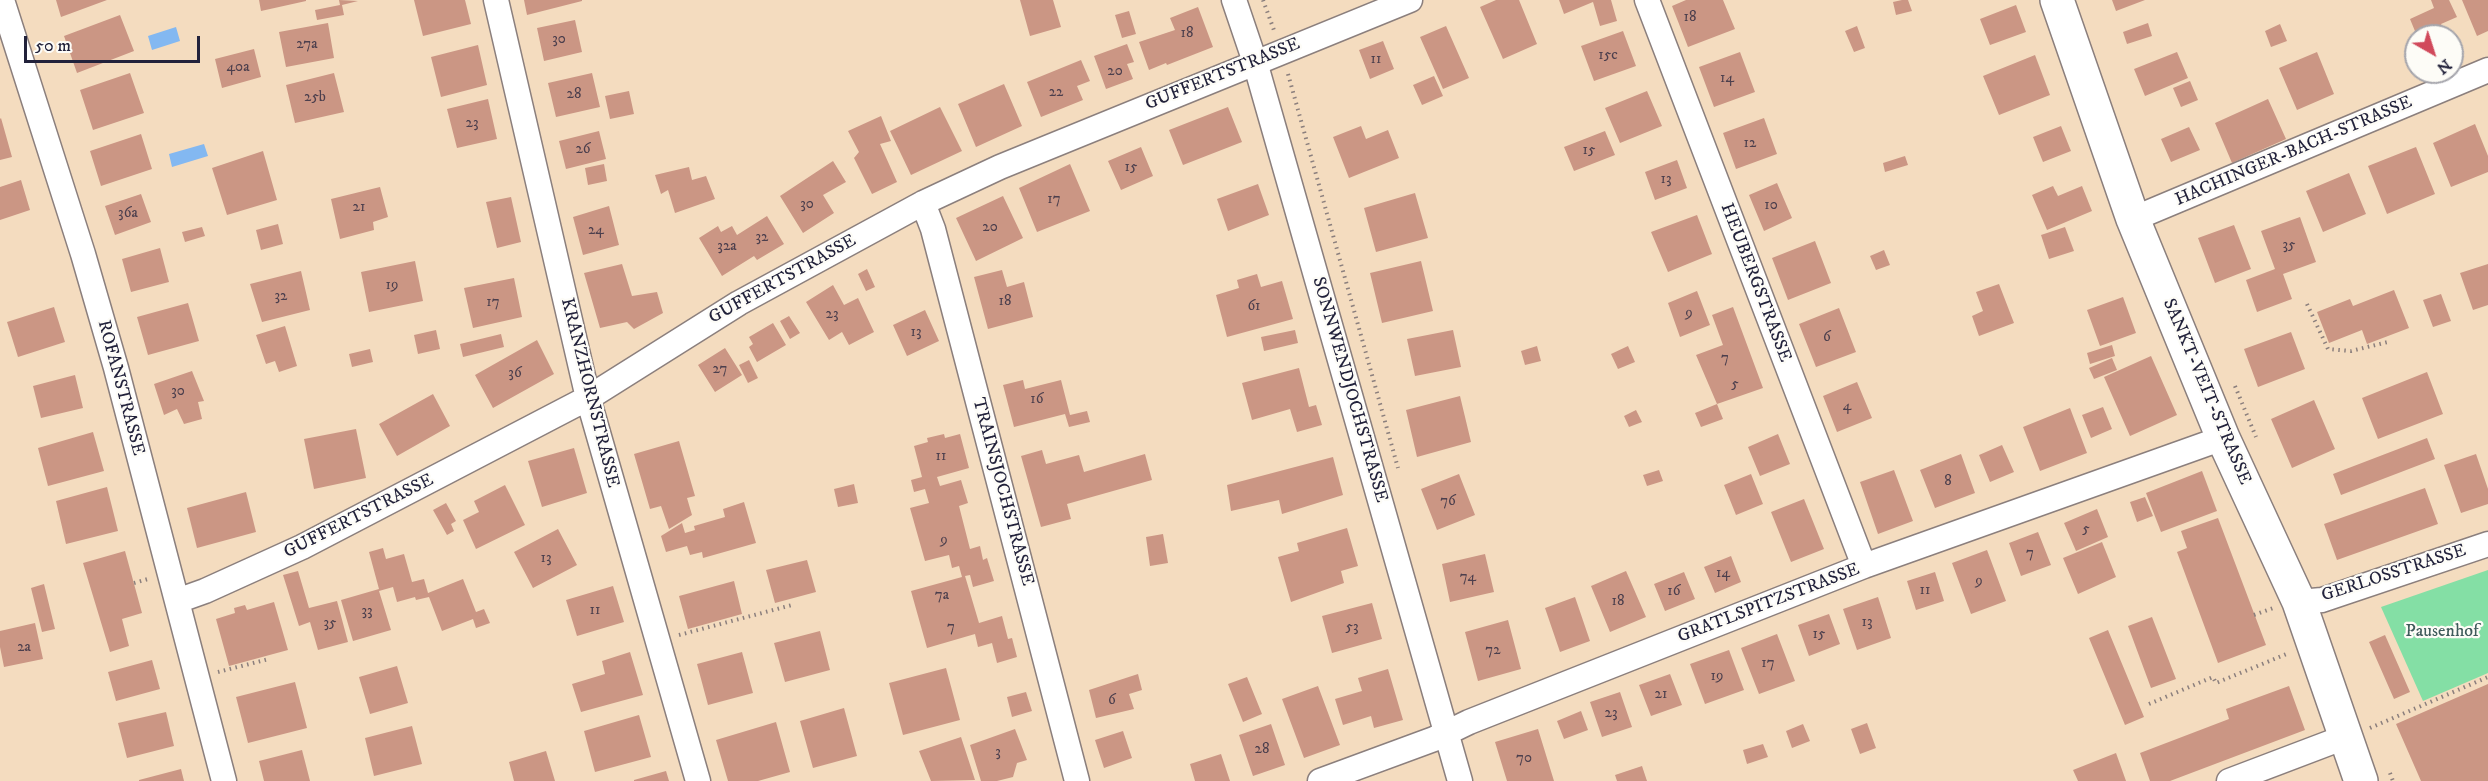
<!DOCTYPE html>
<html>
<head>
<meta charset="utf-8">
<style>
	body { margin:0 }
	#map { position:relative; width:2488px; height:781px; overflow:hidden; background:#f4dcbf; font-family:"IM FELL DW Pica",serif }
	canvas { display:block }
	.north { position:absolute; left:2404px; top:24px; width:60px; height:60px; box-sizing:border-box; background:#fdfcf7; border:2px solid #a5a5ac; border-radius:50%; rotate:141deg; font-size:16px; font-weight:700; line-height:24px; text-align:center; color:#22223b }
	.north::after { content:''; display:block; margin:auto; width:21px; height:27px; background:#d1495b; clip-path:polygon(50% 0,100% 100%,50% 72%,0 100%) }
	.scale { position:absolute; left:24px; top:36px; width:176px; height:27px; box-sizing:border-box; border:3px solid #22223b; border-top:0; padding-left:8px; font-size:18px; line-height:21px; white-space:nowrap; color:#22223b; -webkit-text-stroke:4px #fdfcf7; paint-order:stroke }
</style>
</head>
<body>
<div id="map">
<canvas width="2488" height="781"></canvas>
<div class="north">N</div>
<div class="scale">50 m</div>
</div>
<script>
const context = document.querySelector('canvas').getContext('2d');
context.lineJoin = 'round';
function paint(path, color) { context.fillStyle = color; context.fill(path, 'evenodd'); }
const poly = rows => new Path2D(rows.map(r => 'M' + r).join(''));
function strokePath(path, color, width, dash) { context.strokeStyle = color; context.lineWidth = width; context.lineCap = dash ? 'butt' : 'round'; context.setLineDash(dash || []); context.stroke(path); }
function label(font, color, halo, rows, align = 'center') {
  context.font = font + ' "IM FELL DW Pica",serif'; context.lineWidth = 4.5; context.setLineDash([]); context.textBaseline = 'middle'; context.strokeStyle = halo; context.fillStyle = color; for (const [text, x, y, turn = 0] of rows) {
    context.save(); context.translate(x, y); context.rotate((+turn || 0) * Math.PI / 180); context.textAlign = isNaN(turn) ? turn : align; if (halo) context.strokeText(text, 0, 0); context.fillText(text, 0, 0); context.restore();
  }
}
paint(poly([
	[2488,570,2488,673,2423,701,2381,607]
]), '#84dfa5');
paint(poly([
	[176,27,180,41,152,50,148,36],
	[204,144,208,156,172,167,169,154]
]), '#83b8f1');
paint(poly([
	[56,0,107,0,61,17],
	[259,0,306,0,306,1,261,11],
	[339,0,358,1,342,5,344,15,317,20,315,10,340,5],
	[414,0,465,0,471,24,423,36],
	[524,0,582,0,582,1,527,15],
	[1020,0,1053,0,1061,27,1030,36],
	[1496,0,1519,0,1537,44,1503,59,1480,7],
	[1559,0,1611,0,1617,21,1600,26,1593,2,1564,14],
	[1686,0,1723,0,1735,29,1688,47,1672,6],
	[1902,0,1908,0,1912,11,1896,15,1893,2],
	[2112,0,2145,0,2116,11],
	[2431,0,2449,0,2457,17,2441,24,2446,36,2417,36,2410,19,2434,8],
	[2462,0,2488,0,2488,31,2477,36],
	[2016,5,2026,32,1990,45,1980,19],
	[1198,7,1213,47,1167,65,1166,63,1149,70,1139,42,1175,30,1170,18],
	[1129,11,1136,34,1122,38,1115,15],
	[120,15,134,51,77,73,64,36],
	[575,20,582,52,544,61,537,28],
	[328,23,334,58,286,67,279,32],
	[2148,23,2152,36,2127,44,2123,32],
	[2280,24,2287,41,2271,47,2265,31],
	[1446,26,1469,78,1443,89,1420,37],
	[1857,26,1865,48,1854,52,1845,31],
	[1623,31,1636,66,1594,81,1581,46],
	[1383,41,1394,69,1370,79,1359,50],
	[1127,44,1134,62,1127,64,1133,79,1106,89,1094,56],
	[478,45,487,85,441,97,431,57],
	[254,49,261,77,222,88,215,59],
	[1740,52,1755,92,1714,107,1699,67],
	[2177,52,2188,78,2145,96,2134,69],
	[2317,52,2334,94,2297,110,2279,68],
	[2035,55,2050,95,1999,115,1983,76],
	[1081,60,1090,81,1077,86,1083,100,1041,117,1027,82],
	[130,73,144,113,93,130,80,90],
	[334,73,344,112,295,123,286,85],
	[592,73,600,107,556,117,548,83],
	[1434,76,1443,96,1422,105,1413,85],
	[2190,81,2198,100,2181,107,2173,88],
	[1004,84,1022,126,976,147,958,104],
	[629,91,634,114,610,119,605,96],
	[1647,91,1662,126,1620,143,1605,108],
	[488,99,497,139,457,148,447,109],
	[2268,99,2286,139,2232,163,2215,123],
	[940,107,962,151,911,175,890,131],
	[1228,107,1242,142,1183,165,1169,130],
	[881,116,891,141,880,144,897,182,872,194,854,158,859,152,848,131],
	[1,118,12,157,0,160,0,119],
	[1764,118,1777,154,1736,169,1723,133],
	[2475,124,2488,156,2488,172,2451,187,2433,143],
	[1361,126,1366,139,1388,130,1399,158,1349,178,1333,137],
	[2061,126,2071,151,2043,162,2033,137],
	[2189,127,2200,150,2171,162,2161,139],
	[599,131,606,159,566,169,559,141],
	[1605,131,1615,155,1574,171,1564,147],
	[141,134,152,169,101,186,90,151],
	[1141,147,1153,176,1121,190,1108,161],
	[2416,147,2435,194,2387,214,2368,166],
	[263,151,277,200,227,215,212,168],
	[1905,156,1908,165,1885,172,1883,163],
	[1677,160,1687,188,1655,200,1645,172],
	[833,161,846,182,823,195,834,213,803,233,780,196],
	[604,164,607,181,588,185,585,168],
	[1070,164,1090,211,1037,232,1019,188],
	[689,167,692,180,706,176,715,199,675,213,668,190,661,194,655,175],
	[2349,173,2366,214,2323,232,2306,191],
	[21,180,30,210,0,220,0,187],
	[1777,183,1792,218,1764,231,1749,195],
	[1258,184,1269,215,1228,231,1217,199],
	[2053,186,2058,196,2082,186,2092,211,2047,230,2032,195],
	[380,187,388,217,373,222,374,230,340,239,331,199],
	[1415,193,1428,238,1376,252,1364,208],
	[141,194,151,222,115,235,105,206],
	[1003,196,1023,238,976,261,956,218],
	[511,197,521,242,497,248,486,202],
	[609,206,619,245,583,255,573,217],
	[1697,215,1712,254,1668,272,1651,232],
	[767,216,784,244,757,260,754,256,722,276,699,238,718,226,721,232,732,226,737,235],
	[2300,217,2316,262,2283,274,2292,299,2257,312,2246,280,2275,269,2261,231],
	[278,224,283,244,261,250,256,230],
	[2234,225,2251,269,2215,283,2198,238],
	[202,227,205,236,185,242,182,232],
	[2065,227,2074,251,2049,259,2041,235],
	[1815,241,1831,283,1788,300,1772,258],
	[160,248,169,282,131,292,122,259],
	[1884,250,1890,265,1876,270,1870,256],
	[415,261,423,301,369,312,361,272],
	[1421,261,1433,311,1382,323,1370,273],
	[622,264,632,296,657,292,663,313,634,329,627,322,600,328,584,273],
	[2488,264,2488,305,2473,310,2460,273],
	[867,269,875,287,866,291,858,274],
	[1002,270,1007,287,1024,282,1033,317,988,329,974,277],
	[301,271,310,310,262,322,250,284],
	[1257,274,1261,287,1282,281,1293,319,1227,337,1216,295,1239,288,1237,280],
	[514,278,522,317,473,328,464,288],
	[1999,284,2014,323,1979,336,1972,316,1983,311,1976,292],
	[833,285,844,305,858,298,874,332,849,345,842,332,829,340,806,302],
	[2394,290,2409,328,2367,344,2362,330,2329,343,2317,312,2350,299,2353,306],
	[1697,291,1710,325,1680,337,1668,303],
	[2441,294,2451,321,2433,327,2423,300],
	[2123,297,2136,333,2100,346,2087,310],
	[188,303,199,341,148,355,137,317],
	[54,307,65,342,18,357,7,322],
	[1733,307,1763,388,1717,404,1723,419,1701,427,1695,413,1717,404,1696,355,1723,345,1712,315],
	[1839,308,1856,352,1816,367,1799,324],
	[925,310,939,341,907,356,893,325],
	[789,316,800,333,790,339,780,321],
	[773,323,786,345,757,362,749,347,753,344,749,337],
	[285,326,297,366,279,372,275,361,266,364,256,335],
	[436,330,440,349,418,354,414,335],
	[1295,330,1298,343,1264,351,1261,337],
	[1453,330,1461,367,1415,376,1407,339],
	[2291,332,2305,369,2258,387,2244,349],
	[501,334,504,347,463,357,460,344],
	[537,340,554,374,493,408,475,375],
	[2112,345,2115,356,2090,364,2087,353],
	[1537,346,1541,361,1525,365,1521,351],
	[1628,346,1635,362,1618,369,1611,354],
	[725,348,742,375,715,392,698,365],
	[370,349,373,362,352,367,349,354],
	[2151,356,2177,415,2130,436,2104,377],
	[2112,358,2117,370,2094,379,2089,368],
	[749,360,758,378,748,383,739,365],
	[1299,368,1309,407,1316,405,1322,425,1297,432,1290,409,1252,420,1242,383],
	[192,371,204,401,198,402,202,419,184,424,177,409,164,415,154,384],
	[2427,372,2443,414,2378,439,2362,398],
	[75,375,83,408,41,418,33,386],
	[1023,380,1025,389,1061,380,1070,415,1087,411,1090,422,1069,427,1065,414,1014,427,1003,385],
	[1857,382,1872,418,1837,432,1823,396],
	[433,394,450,426,397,456,379,424],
	[1460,396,1471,442,1417,457,1406,410],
	[2314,400,2335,449,2292,468,2271,419],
	[2103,407,2112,429,2091,438,2082,415],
	[2070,408,2087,453,2040,471,2023,427],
	[1636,410,1642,422,1629,427,1624,416],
	[356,429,366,478,314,489,304,439],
	[93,432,104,471,48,486,38,448],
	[944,434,945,438,960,434,969,468,937,477,940,486,961,480,968,503,959,506,970,549,980,546,983,560,987,558,994,581,973,587,970,575,965,576,979,623,1002,616,1008,639,1012,638,1017,657,997,663,992,643,978,647,975,634,927,648,911,591,962,577,959,566,952,568,949,555,925,561,910,508,929,503,925,489,914,492,911,480,922,477,914,446,928,442,927,438],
	[1778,434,1790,464,1760,476,1748,447],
	[2427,438,2435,459,2341,495,2333,474],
	[679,441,695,496,687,498,692,515,669,529,661,506,650,509,634,454],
	[2002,445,2014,472,1990,482,1979,455],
	[574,448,587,493,542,507,528,461],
	[1042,450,1046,464,1079,455,1084,472,1145,454,1152,480,1067,504,1071,519,1041,527,1021,456],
	[1961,454,1975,493,1935,508,1920,470],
	[2476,454,2488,489,2488,504,2461,513,2444,465],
	[1333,457,1343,495,1282,514,1279,500,1231,511,1227,485],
	[1659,470,1663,481,1647,486,1643,475],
	[1894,470,1913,521,1878,534,1860,482],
	[2202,471,2217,511,2161,532,2146,493],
	[1459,474,1475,515,1437,530,1421,489],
	[1751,474,1763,504,1736,515,1724,485],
	[854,484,858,503,838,507,834,489],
	[505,485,525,525,476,549,463,520,479,512,474,501],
	[107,487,118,531,66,544,56,501],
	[2425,488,2438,524,2337,560,2324,524],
	[246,492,256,532,197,548,187,508],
	[2145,497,2153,516,2137,522,2130,502],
	[1804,499,1824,549,1791,562,1771,512],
	[744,502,756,543,703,558,702,552,690,555,687,546,666,552,661,536,682,523,685,533,695,530,694,526,725,517,723,509],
	[446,503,456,521,451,524,454,531,447,535,433,510],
	[2097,509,2108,537,2076,551,2064,523],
	[2218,518,2266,645,2218,663,2177,552,2187,548,2181,531],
	[1347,528,1358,566,1341,571,1344,583,1291,602,1278,557,1299,551,1297,543],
	[558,529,577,565,533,588,514,552],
	[2038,532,2051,565,2021,576,2009,543],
	[1163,534,1168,563,1150,566,1146,537],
	[2102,542,2116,577,2078,594,2063,558],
	[383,548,386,559,404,554,412,582,424,579,428,593,463,579,476,612,484,609,490,623,476,628,473,619,442,631,429,597,416,600,415,597,397,602,393,587,379,591,391,630,353,641,341,600,379,589,369,552],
	[1987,550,2006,601,1971,614,1952,563],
	[125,551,142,613,122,619,129,646,110,652,83,563],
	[1485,554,1494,592,1450,602,1442,564],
	[1731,556,1741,582,1715,593,1704,567],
	[807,560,816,592,775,603,766,570],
	[298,571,309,608,337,601,348,642,318,650,310,622,299,626,283,575],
	[1626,571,1646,617,1610,632,1591,586],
	[1684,572,1695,599,1665,611,1654,584],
	[1935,572,1944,601,1916,610,1907,581],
	[734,581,742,614,688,629,679,596],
	[44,584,55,629,42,632,31,588],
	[613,586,624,622,577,636,566,600],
	[1575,597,1590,641,1560,652,1545,608],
	[1878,597,1891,638,1857,650,1843,609],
	[274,602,288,650,229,666,216,619,235,613,234,608,245,605,247,610],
	[1372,603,1382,639,1332,653,1322,616],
	[1829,614,1840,644,1809,656,1798,625],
	[2152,617,2176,679,2151,688,2128,626],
	[1508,620,1521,669,1478,681,1465,632],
	[35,623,43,659,4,667,0,647,0,631],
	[2108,630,2144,717,2125,725,2089,638],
	[820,631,830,670,785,682,774,643],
	[1777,634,1795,681,1759,694,1741,648],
	[2385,635,2410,692,2394,699,2369,642],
	[1729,650,1744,690,1705,704,1690,664],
	[630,652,643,695,581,712,572,684,605,674,602,661],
	[742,652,753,693,708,705,697,664],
	[152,660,160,689,116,701,108,672],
	[397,666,408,703,370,714,359,677],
	[946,668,960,720,903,735,889,683],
	[1388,669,1403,720,1374,728,1371,716,1343,725,1335,699,1362,691,1358,678],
	[1138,674,1142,690,1129,694,1134,709,1096,718,1089,690],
	[1670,674,1682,705,1651,716,1639,685],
	[1247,677,1262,714,1243,722,1228,684],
	[295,682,307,728,248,743,236,697],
	[2488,684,2488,781,2421,781,2396,724],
	[1318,686,1340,745,1304,758,1282,699],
	[2289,686,2305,730,2170,781,2150,781,2140,753,2229,719,2226,709],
	[1026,692,1032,711,1012,717,1007,697],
	[1620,692,1632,727,1602,737,1590,702],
	[844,708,857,756,813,768,800,721],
	[1581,711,1588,730,1564,739,1557,721],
	[166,712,174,746,127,758,118,723],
	[639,715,651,757,595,772,584,731],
	[776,722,790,772,758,781,728,781,716,740],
	[1867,723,1876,748,1860,754,1851,729],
	[1271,724,1285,765,1253,776,1239,735],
	[1803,724,1810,741,1792,748,1786,731],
	[412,726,422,764,374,776,365,738],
	[1015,729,1027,760,1017,763,1013,777,997,781,981,781,970,745],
	[1538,729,1554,781,1507,781,1495,742],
	[1123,731,1132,758,1104,768,1095,740],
	[961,737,975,780,931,781,919,751],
	[1763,744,1768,757,1747,764,1743,750],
	[302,750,310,781,264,781,259,761],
	[546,751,555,781,514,781,509,762],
	[2116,753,2126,781,2078,781,2073,770],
	[1221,754,1230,781,1195,781,1190,764],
	[1642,766,1647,781,1617,781,1615,775],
	[181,769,184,781,139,781,139,780],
	[666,771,669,781,634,781,634,780]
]), '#cb9684');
const street = poly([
	[2,0,83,254,116,368,224,781],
	[496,0,588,398,698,781],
	[1234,0,1255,62,1460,781],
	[1647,0,1864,566],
	[923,203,933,229,1077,781],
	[2133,219,2488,70],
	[177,601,205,591,302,547,588,398,739,303,923,203,1000,167,1410,0],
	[2299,602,2322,600,2488,544],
	[1320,781,1434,739,1469,722,1864,566,2223,438],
	[2229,781,2345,737]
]);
const secondary = poly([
	[2057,0,2133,219,2223,438,2299,602,2361,781]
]);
strokePath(street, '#8b7f7d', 27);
strokePath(secondary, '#8b7f7d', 36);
strokePath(poly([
	[1263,0,1275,33],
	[1288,74,1398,468],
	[2307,304,2328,349,2351,351,2388,342],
	[2235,386,2256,437],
	[134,583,148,579],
	[2254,615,2273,608],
	[679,635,792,605],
	[218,672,269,659],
	[2149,704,2213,677,2216,683,2289,653],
	[2370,728,2488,677],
	[2390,773,2393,781]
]), '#8b7f7d', 4, [1.5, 4.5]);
strokePath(street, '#fff', 24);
strokePath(secondary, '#fff', 33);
label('15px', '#4c3f4d', null, [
	["18",1690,18],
	["18",1187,34],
	["30",559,40],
	["27a",307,45],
	["15c",1608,56],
	["11",1376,60],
	["40a",238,68],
	["20",1115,72],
	["14",1727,79],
	["22",1056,93],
	["28",574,95],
	["25b",315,98],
	["23",472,124],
	["12",1750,144],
	["26",583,150],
	["15",1589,151],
	["15",1131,168],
	["13",1666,180],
	["17",1054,200],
	["30",807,205],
	["10",1771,206],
	["21",359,208],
	["36a",128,214],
	["20",990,228],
	["24",596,231],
	["32",762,238],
	["35",2289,246],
	["32a",727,247],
	["19",392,286],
	["32",281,297],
	["18",1005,302],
	["17",493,303],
	["61",1254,307],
	["9",1689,314],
	["23",832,315],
	["13",916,333],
	["6",1827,338],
	["7",1725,359],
	["27",720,370],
	["36",515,374],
	["5",1735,385],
	["30",178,392],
	["16",1037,400],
	["4",1847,407],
	["11",941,457],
	["8",1948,482],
	["76",1448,502],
	["5",2086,530],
	["9",944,541],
	["7",2030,554],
	["13",546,559],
	["14",1723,574],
	["74",1468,578],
	["9",1979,582],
	["11",1925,591],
	["16",1674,592],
	["7a",942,596],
	["18",1618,602],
	["11",595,611],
	["33",367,612],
	["13",1867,623],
	["35",330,624],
	["7",951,628],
	["53",1352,628],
	["15",1819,635],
	["2a",24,648],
	["72",1493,651],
	["17",1768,664],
	["19",1717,677],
	["21",1661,695],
	["6",1112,701],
	["23",1611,714],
	["28",1262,750],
	["3",998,753],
	["70",1524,759]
]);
label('18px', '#22223b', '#fdfcf7', [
	["GUFFERTSTRASSE",1223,75,-22],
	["HACHINGER-BACH-STRASSE",2294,152,-23],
	["GUFFERTSTRASSE",783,280,-29],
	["HEUBERGSTRASSE",1755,283,69],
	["ROFANSTRASSE",120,388,75],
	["SONNWENDJOCHSTRASSE",1349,390,74],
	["SANKT-VEIT-STRASSE",2206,392,67],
	["KRANZHORNSTRASSE",589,393,76],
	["TRAINSJOCHSTRASSE",1002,492,75],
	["GUFFERTSTRASSE",359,517,-27],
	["GERLOSSTRASSE",2394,574,-18],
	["GRATLSPITZSTRASSE",1769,604,-21]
]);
label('18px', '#3f5b5b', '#fdfcf7', [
	["Pausenhof",2442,632]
]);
</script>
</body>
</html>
